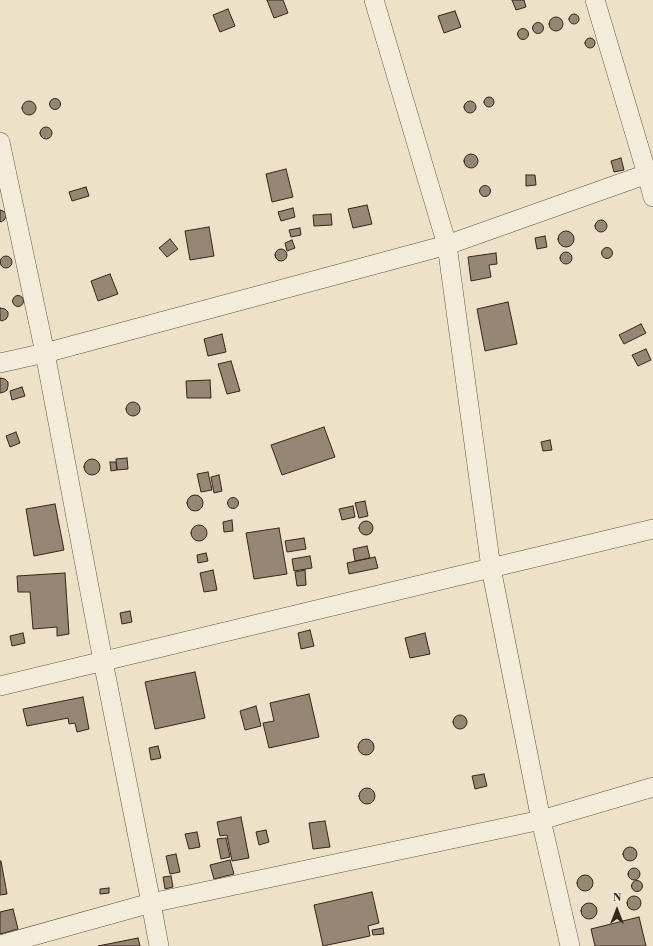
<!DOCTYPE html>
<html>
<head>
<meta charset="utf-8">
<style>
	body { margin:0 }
	#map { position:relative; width:653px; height:946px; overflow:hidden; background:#ede2c7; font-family:"Libre Bodoni",serif }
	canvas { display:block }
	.north { position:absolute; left:597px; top:890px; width:40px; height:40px; -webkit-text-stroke:3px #f3ecdb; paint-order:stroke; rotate:0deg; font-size:11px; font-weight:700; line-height:16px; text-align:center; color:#36251b }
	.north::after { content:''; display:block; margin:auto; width:14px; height:18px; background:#36251b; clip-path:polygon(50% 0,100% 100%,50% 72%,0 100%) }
</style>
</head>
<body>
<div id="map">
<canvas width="653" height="946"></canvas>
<div class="north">N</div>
</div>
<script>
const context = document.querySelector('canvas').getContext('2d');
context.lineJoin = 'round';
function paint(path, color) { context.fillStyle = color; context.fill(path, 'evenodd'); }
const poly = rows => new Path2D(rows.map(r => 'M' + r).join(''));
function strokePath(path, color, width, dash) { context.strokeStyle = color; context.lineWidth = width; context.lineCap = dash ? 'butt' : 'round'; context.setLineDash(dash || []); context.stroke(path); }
const building = poly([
	[267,0,283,0,288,13,274,18,267,0],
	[512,0,524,0,526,7,516,10,512,0],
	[228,9,235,26,220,32,213,15,228,9],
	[455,11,461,27,444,33,438,16,455,11],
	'569 19a5 5 0 1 1 10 0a5 5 0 1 1-10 0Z',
	'549 24a7 7 0 1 1 14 0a7 7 0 1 1-14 0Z',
	'532.5 28a5.5 5.5 0 1 1 11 0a5.5 5.5 0 1 1-11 0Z',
	'517.5 34a5.5 5.5 0 1 1 11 0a5.5 5.5 0 1 1-11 0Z',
	'585 43a5 5 0 1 1 10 0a5 5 0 1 1-10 0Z',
	'484 102a5 5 0 1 1 10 0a5 5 0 1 1-10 0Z',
	'49.5 104a5.5 5.5 0 1 1 11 0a5.5 5.5 0 1 1-11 0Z',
	'464 107a6 6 0 1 1 12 0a6 6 0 1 1-12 0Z',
	'22 108a7 7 0 1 1 14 0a7 7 0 1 1-14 0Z',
	'40 133a6 6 0 1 1 12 0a6 6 0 1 1-12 0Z',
	'464 161a7 7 0 1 1 14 0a7 7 0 1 1-14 0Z',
	[621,158,624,170,614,172,611,161,621,158],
	[286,169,293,197,272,202,266,174,286,169],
	[526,175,535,175,536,185,526,186,526,175],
	'479.5 191a5.5 5.5 0 1 1 11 0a5.5 5.5 0 1 1-11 0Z',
	[86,187,89,196,72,201,69,192,86,187],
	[367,205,372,224,353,228,348,209,367,205],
	[293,208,295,217,281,221,278,212,293,208],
	[0,210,3,211,6,213,6,217,4,220,1,222,0,221,0,210],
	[331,214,332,225,314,226,313,215,331,214],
	'595 226a6 6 0 1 1 12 0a6 6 0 1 1-12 0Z',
	[209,227,214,256,190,260,185,231,209,227],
	[300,228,301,235,291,237,289,230,300,228],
	'558 239a8 8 0 1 1 16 0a8 8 0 1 1-16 0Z',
	[545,236,547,247,537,249,535,238,545,236],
	[170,239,178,249,167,257,159,248,170,239],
	[292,240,295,248,287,251,285,243,292,240],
	'601.5 253a5.5 5.5 0 1 1 11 0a5.5 5.5 0 1 1-11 0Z',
	'275 255a6 6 0 1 1 12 0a6 6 0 1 1-12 0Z',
	'560 258a6 6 0 1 1 12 0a6 6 0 1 1-12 0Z',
	[496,253,497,264,489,265,491,277,471,281,468,257,496,253],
	'0 262a6 6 0 1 1 12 0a6 6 0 1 1-12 0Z',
	[110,274,118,294,98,301,91,281,110,274],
	'12.5 301a5.5 5.5 0 1 1 11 0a5.5 5.5 0 1 1-11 0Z',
	[508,302,517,344,485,351,477,309,508,302],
	[0,308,5,309,8,312,8,316,6,319,2,321,0,320,0,308],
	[641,324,646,333,624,344,619,335,641,324],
	[222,334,226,352,208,356,204,339,222,334],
	[646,349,651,360,638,366,632,355,646,349],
	[231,361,240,391,227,394,218,364,231,361],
	[0,378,5,379,8,382,8,386,7,390,4,392,0,393,0,378],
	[210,380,211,398,187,398,186,381,210,380],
	[22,387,25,396,12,400,10,391,22,387],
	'126 409a7 7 0 1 1 14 0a7 7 0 1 1-14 0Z',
	[324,427,335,457,282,475,271,445,324,427],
	[16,432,20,443,10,447,6,436,16,432],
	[550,440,552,450,543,451,541,442,550,440],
	[127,458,128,469,117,470,116,459,127,458],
	'84 467a8 8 0 1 1 16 0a8 8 0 1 1-16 0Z',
	[110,462,116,462,117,470,111,471,110,462],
	[208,472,212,490,201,492,197,474,208,472],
	[219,475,222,491,214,493,211,477,219,475],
	'187 503a8 8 0 1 1 16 0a8 8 0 1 1-16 0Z',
	'227.5 503a5.5 5.5 0 1 1 11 0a5.5 5.5 0 1 1-11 0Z',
	[365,501,368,516,359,518,355,503,365,501],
	[55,504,64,550,34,556,26,509,55,504],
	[353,506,355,517,342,520,339,509,353,506],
	[232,520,233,531,224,532,223,522,232,520],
	'359 528a7 7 0 1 1 14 0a7 7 0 1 1-14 0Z',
	'191 533a8 8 0 1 1 16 0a8 8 0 1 1-16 0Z',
	[279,528,287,574,254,579,246,533,279,528],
	[304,538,306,549,287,552,285,541,304,538],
	[367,546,370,558,355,561,353,549,367,546],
	[206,553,208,561,198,563,197,555,206,553],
	[310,556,312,568,294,571,292,559,310,556],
	[375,557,378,568,349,574,347,563,375,557],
	[213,570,217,590,204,592,200,573,213,570],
	[305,570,306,585,297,586,295,572,305,570],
	[65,573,69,634,57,636,57,627,33,629,30,592,18,592,17,576,65,573],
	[130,611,132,622,122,624,120,613,130,611],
	[310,630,314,646,301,649,298,633,310,630],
	[23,633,25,643,12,646,10,636,23,633],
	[425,633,430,654,410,658,405,638,425,633],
	[195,672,205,718,155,729,145,682,195,672],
	[309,694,319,737,269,748,263,723,274,721,270,703,309,694],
	[83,697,89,729,77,732,75,723,69,724,68,718,27,726,23,709,83,697],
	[256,706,261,726,245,730,240,711,256,706],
	'453 722a7 7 0 1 1 14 0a7 7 0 1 1-14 0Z',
	'358 747a8 8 0 1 1 16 0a8 8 0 1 1-16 0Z',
	[158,746,161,758,151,760,149,748,158,746],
	[484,774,487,786,475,789,472,776,484,774],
	'359 796a8 8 0 1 1 16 0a8 8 0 1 1-16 0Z',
	[241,817,249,858,232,861,227,835,220,836,217,822,241,817],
	[325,821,330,847,313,849,309,823,325,821],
	[266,830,269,842,259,845,256,832,266,830],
	[197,832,200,847,189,849,185,834,197,832],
	[226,838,230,857,221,859,217,839,226,838],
	'623 854a7 7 0 1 1 14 0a7 7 0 1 1-14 0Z',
	[176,854,180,872,170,874,166,856,176,854],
	[230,860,234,874,214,879,210,865,230,860],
	[0,861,1,861,7,894,0,895,0,861],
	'628 874a6 6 0 1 1 12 0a6 6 0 1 1-12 0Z',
	'577 883a8 8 0 1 1 16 0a8 8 0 1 1-16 0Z',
	[171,876,173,887,165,889,163,877,171,876],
	'631.5 886a5.5 5.5 0 1 1 11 0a5.5 5.5 0 1 1-11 0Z',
	[109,888,109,893,100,894,100,889,109,888],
	[372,892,379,923,368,926,370,936,323,946,314,905,372,892],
	'627 903a7 7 0 1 1 14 0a7 7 0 1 1-14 0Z',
	'581 911a8 8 0 1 1 16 0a8 8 0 1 1-16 0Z',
	[13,909,18,929,0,934,0,912,13,909],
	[639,917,646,946,595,946,591,929,639,917],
	[383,928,384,934,373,935,372,930,383,928],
	[138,938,140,946,98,946,138,938]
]);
paint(building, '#958774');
strokePath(building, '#36251b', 1);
const minor = poly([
	[374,0,447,245,491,568,541,820,570,946],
	[595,0,647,174,653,197],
	[0,142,45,353,103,661,151,903,159,946],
	[0,363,45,353,447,245,647,174,653,172],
	[0,686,653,529],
	[0,945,151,903,541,820,653,787]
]);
strokePath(minor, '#645446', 20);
strokePath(minor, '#f3ecdb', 19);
</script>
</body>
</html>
